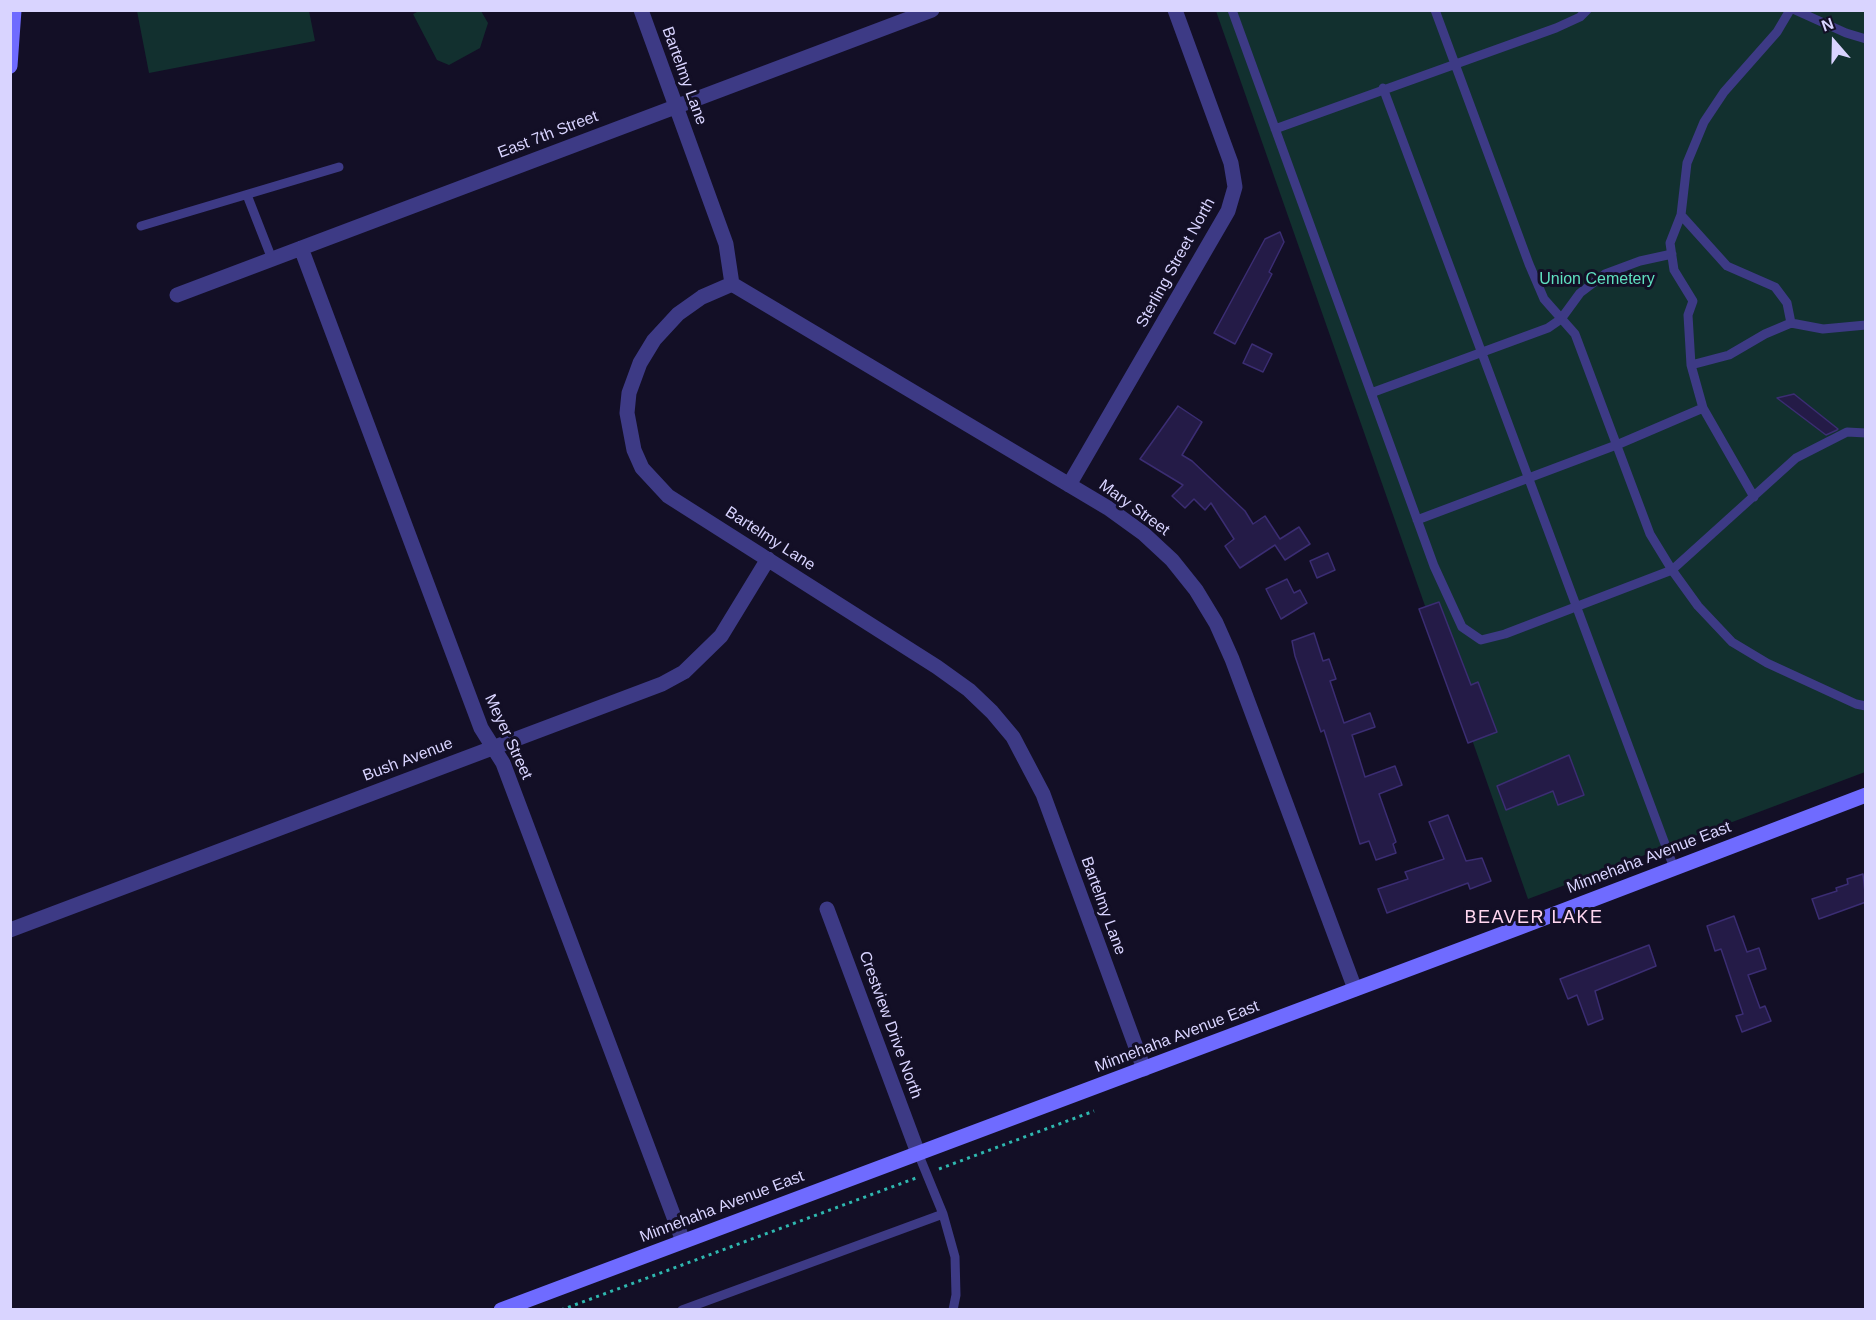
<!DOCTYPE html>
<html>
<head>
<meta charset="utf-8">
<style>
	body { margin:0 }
	#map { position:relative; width:1876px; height:1320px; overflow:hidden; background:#130f26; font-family:Arial,sans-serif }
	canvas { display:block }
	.frame { position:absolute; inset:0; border:12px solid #d9d4ff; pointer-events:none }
	.north { position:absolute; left:1804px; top:12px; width:60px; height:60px; -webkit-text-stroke:4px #130f26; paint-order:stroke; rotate:340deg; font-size:16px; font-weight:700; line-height:24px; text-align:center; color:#d9d4ff }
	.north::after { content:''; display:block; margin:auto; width:21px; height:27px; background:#d9d4ff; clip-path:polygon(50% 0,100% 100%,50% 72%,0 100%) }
</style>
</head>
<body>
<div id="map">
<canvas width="1876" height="1320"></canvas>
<div class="frame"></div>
<div class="north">N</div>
</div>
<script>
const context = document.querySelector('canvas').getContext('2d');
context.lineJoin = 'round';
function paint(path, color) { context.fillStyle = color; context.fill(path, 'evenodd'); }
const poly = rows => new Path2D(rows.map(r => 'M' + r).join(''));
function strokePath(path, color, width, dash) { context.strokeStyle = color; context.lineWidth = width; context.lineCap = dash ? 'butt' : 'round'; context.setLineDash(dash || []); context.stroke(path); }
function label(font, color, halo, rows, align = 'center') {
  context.font = font + ' Arial,sans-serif'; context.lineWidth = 6; context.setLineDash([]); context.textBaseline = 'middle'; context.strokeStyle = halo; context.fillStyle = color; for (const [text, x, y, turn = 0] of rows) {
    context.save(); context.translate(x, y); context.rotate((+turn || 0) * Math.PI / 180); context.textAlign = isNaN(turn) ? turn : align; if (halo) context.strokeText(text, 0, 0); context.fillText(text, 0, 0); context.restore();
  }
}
paint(poly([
	[137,11,309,11,315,41,149,73],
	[419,11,481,11,488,23,480,48,449,65,437,60,413,14],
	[1216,11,1865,11,1865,772,1528,899]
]), '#12302f');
const building = poly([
	[1280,232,1284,242,1269,272,1272,274,1235,344,1214,333,1265,239,1280,232],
	[1252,344,1272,354,1263,372,1243,363,1252,344],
	[1794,394,1838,429,1837,430,1826,435,1777,398,1794,394],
	[1178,406,1202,422,1182,455,1192,461,1245,511,1253,524,1265,516,1280,539,1299,527,1310,544,1285,560,1275,545,1240,568,1225,546,1234,539,1211,503,1205,510,1194,499,1185,508,1172,496,1183,485,1140,459,1178,406],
	[1328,553,1335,570,1317,578,1310,561,1328,553],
	[1287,579,1294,593,1300,590,1307,603,1281,619,1266,589,1287,579],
	[1439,602,1471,685,1478,682,1497,732,1468,743,1419,609,1439,602],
	[1314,633,1323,661,1329,659,1336,679,1330,681,1344,723,1370,713,1375,727,1352,735,1365,777,1395,766,1402,785,1379,794,1396,842,1393,844,1396,853,1376,860,1369,841,1360,844,1324,730,1321,732,1295,656,1292,641,1314,633],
	[1569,755,1584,795,1558,805,1553,791,1506,810,1497,786,1569,755],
	[1448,815,1466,861,1482,858,1491,881,1470,889,1468,883,1387,913,1378,889,1408,879,1405,872,1444,859,1429,822,1448,815],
	[1863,874,1866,902,1819,919,1812,899,1837,891,1836,888,1848,884,1847,879,1863,874],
	[1734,916,1747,952,1759,948,1766,969,1748,975,1760,1008,1765,1006,1771,1021,1742,1032,1736,1016,1743,1014,1721,949,1715,951,1707,926,1734,916],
	[1649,945,1656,966,1595,991,1603,1019,1588,1025,1577,995,1568,999,1560,979,1649,945]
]);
paint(building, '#241b47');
strokePath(building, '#3b2d73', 1.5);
strokePath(poly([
	[939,1169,1094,1111],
	[561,1310,916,1178]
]), '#2fb8b0', 3, [3, 4.5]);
strokePath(poly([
	[1232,10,1434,566,1462,627,1481,640,1505,634,1672,570,1796,458,1847,432,1866,433],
	[1435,10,1529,264,1544,299,1575,334,1650,534,1672,570,1698,606,1732,642,1767,663,1856,704,1866,706],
	[1795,10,1846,33,1866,39],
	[1383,88,1674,868],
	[1275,129,1556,28,1580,17,1587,10],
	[247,195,272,259],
	[1681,215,1727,266,1775,287,1787,303,1791,323],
	[141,226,339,167],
	[1691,365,1729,355,1765,334,1791,323,1823,329,1866,325],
	[1371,393,1548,328,1561,319,1580,293,1605,274,1640,261,1672,254],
	[1754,497,1703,408,1691,365,1688,315,1693,301,1674,270,1670,243,1681,215,1687,163,1704,122,1724,92,1777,32,1790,10],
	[1417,520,1619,444,1703,408],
	[918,1153,943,1214,955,1257,956,1295,953,1310],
	[682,1310,943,1214]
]), '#3d3a85', 9);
strokePath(poly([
	[641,10,726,244,732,284],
	[301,248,481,728,503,763,683,1241],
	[732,284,702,297,678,314,654,340,640,363,629,393,627,413,634,450,642,468,668,496,937,667,969,690,992,712,1013,737,1043,794,1144,1069],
	[732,284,1108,508,1144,534,1172,560,1196,590,1216,623,1232,659,1355,989],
	[177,295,932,10],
	[1069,485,1228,211,1235,187,1231,163,1175,10],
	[827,909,918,1153],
	[10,930,662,684,684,672,721,636,768,559]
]), '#3d3a85', 15);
strokePath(poly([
	[10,66,14,10],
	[501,1310,1518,928,1866,795]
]), '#6f6bff', 15);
label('16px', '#d9d4ff', '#130f26', [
	["Bartelmy Lane",684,76,70],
	["East 7th Street",548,135,-21],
	["Sterling Street North",1176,263,-61],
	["Mary Street",1134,508,36],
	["Bartelmy Lane",770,539,33],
	["Meyer Street",508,737,65],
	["Bush Avenue",408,760,-21],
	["Minnehaha Avenue East",1649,858,-21],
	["Bartelmy Lane",1103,906,70],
	["Crestview Drive North",890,1025,70],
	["Minnehaha Avenue East",1177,1037,-21],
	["Minnehaha Avenue East",722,1207,-21]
]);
label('16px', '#5fe0c0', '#130f26', [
	["Union Cemetery",1597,280]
]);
context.letterSpacing = '1.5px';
label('18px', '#ffd6f0', '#130f26', [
	["BEAVER LAKE",1534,918]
]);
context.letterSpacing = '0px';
</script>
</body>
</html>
